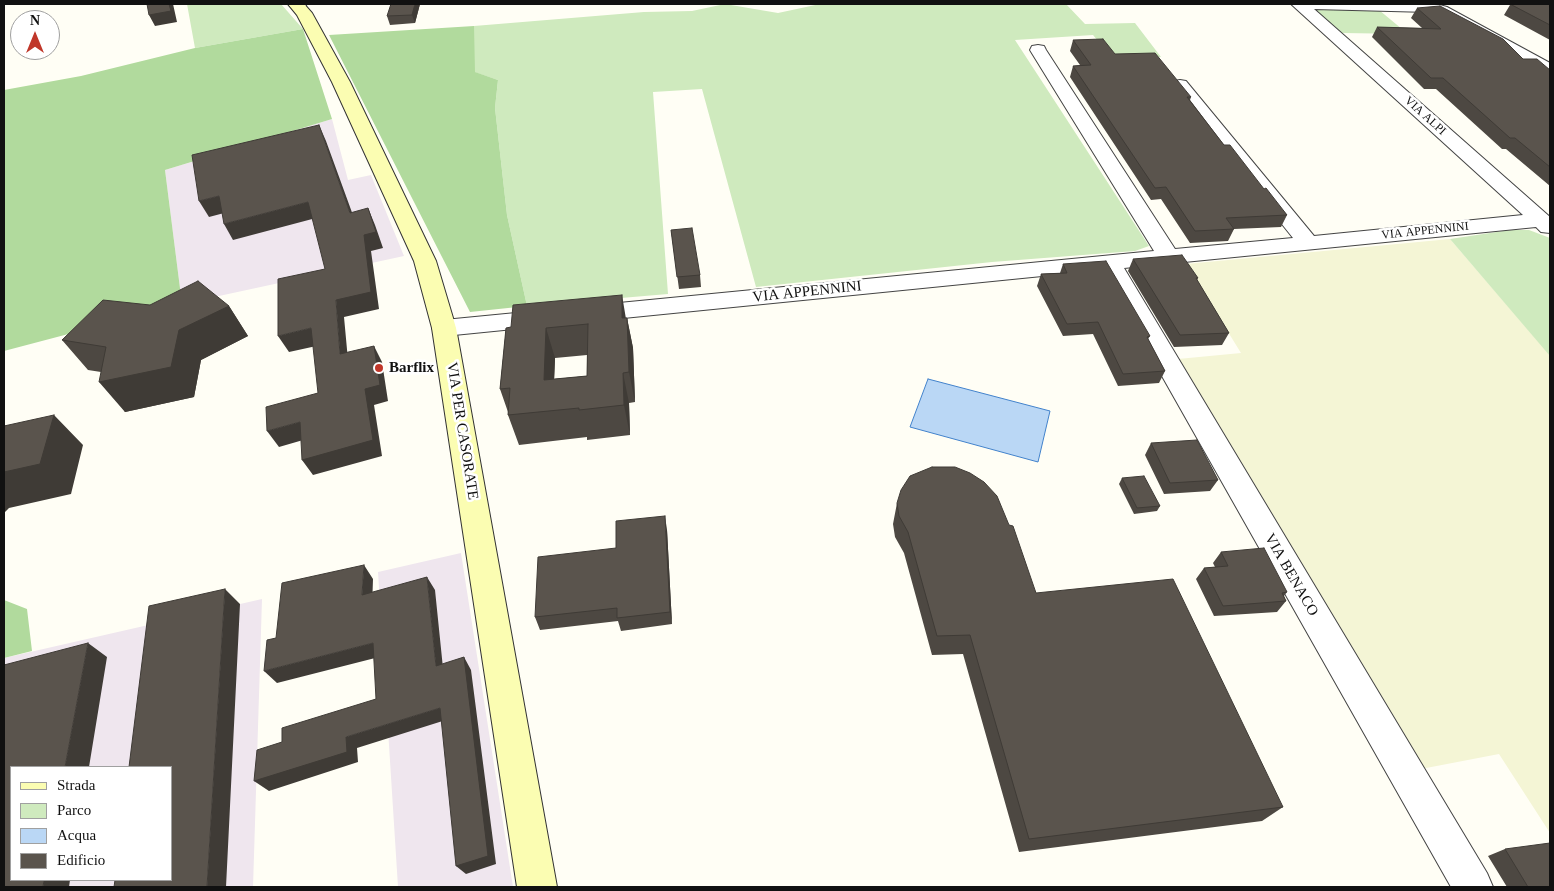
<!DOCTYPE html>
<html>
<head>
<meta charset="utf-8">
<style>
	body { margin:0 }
	#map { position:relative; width:1554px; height:891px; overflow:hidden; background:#fffef5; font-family:Georgia,serif }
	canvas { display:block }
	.frame { position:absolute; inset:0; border:5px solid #111; pointer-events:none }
	.legend { position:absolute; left:10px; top:766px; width:162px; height:115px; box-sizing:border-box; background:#fff; border:1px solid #a0a0a0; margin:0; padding:6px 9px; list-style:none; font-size:15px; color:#111 }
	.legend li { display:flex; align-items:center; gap:10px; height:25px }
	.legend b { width:25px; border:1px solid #a0a0a0 }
	.north { position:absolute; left:10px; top:10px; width:50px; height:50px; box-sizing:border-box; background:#fff; border:1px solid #a0a0a0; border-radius:50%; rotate:0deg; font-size:14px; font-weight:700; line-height:20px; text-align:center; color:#111 }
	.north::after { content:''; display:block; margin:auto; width:18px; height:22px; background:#c0372a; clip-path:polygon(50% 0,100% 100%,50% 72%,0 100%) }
</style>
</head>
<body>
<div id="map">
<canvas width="1554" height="891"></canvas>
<div class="frame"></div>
<ul class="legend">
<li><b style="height:6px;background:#fbfdb2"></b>Strada</li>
<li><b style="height:14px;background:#cfeabe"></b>Parco</li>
<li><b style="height:14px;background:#bad7f5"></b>Acqua</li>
<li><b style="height:14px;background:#5a544d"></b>Edificio</li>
</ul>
<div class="north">N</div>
</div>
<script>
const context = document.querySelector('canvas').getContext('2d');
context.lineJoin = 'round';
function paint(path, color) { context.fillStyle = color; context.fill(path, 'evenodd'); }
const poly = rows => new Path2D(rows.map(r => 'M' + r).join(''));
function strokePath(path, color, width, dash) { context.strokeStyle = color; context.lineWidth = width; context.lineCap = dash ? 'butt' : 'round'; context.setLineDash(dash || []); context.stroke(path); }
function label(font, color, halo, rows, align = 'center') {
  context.font = font + ' Georgia,serif'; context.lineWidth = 5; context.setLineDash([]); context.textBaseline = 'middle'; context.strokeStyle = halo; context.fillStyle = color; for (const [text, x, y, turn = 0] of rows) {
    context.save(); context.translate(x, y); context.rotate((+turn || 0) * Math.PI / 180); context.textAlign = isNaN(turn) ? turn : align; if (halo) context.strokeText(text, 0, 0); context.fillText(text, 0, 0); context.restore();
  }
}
paint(poly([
	[332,119,348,180,371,175,404,256,182,304,165,170],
	[461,553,513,887,398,887,378,572],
	[262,599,253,887,4,887,4,658],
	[11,767,171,767,171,880,11,880]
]), '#efe6ee');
paint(poly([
	[1450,239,1550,355,1550,833,1499,754,1421,769,1178,359,1241,353,1186,264]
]), '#f4f5d5');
paint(poly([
	[187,4,281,4,303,29,195,48],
	[725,4,778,13,820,4,1066,4,1085,24,1135,23,1161,57,1114,60,1093,35,1015,40,1149,246,1135,251,992,262,756,287,702,89,653,92,668,294,527,306,507,215,495,108,498,80,474,72,474,26,644,12,692,11],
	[1312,8,1379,10,1408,34,1342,33],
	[1510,230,1529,230,1550,238,1550,356,1450,239]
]), '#cfeabe');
paint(poly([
	[474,26,475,72,498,80,495,108,507,215,527,306,470,312,329,35],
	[303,29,332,119,165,170,182,304,4,351,4,90,81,76,195,48],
	[4,600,27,609,32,651,4,658]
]), '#b1da9d');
const water = poly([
	[928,379,1050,411,1038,462,910,427,928,379]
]);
paint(water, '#bad7f5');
strokePath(water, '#4282cb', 1);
const street = poly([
	[288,4,307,4,304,7,299,9,291,7,288,4],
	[1291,4,1436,4,1447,7,1550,63,1550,75,1544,74,1429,12,1314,9,1550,217,1550,233,1541,232,1536,227,1124,268,1487,873,1493,887,1451,887,1102,270,444,336,435,334,432,328,435,322,444,320,1154,251,1030,50,1032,46,1038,45,1044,46,1046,50,1175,249,1293,238,1174,89,1171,85,1174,81,1180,80,1186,81,1314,236,1523,215,1291,4]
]);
const secondary = poly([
	[288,4,304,4,312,13,350,82,436,261,456,328,557,887,517,887,432,328,414,261,332,82,297,15,288,4]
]);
strokePath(street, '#444', 2);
strokePath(secondary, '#333', 2);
paint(street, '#fff');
paint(secondary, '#fbfdb2');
paint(poly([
	[420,4,415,23,390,25,387,16],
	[1506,4,1550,4,1550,40,1504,15,1510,5],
	[1417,8,1523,59,1550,70,1550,186,1506,149,1502,149,1436,89,1424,89,1372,37,1377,27,1422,28,1411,18],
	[1073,40,1115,54,1191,97,1190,100,1224,145,1287,215,1281,227,1234,229,1228,241,1190,243,1161,199,1151,200,1070,77,1073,66,1080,65,1070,51],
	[671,230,700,275,701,287,679,289],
	[1133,259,1198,278,1197,280,1229,333,1222,345,1174,347,1128,271],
	[1063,264,1150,336,1148,339,1165,371,1159,383,1118,386,1093,334,1063,336,1037,286,1041,274,1060,273],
	[229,306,248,336,201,360,194,397,125,412,101,372,88,370,62,340],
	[627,318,633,348,635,402,629,403,630,435,587,440,587,437,519,445,508,415,508,412,500,389,506,328],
	[587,355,587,376,554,379,555,358],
	[1151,443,1218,480,1210,491,1164,494,1145,455],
	[1122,478,1160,506,1157,511,1134,514,1119,484],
	[897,503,1036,593,1283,807,1262,821,1019,852,963,654,932,655,904,553,895,537,893,524],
	[667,530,672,624,621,631,618,621,540,630,535,617,616,548],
	[1221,552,1287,592,1284,596,1286,601,1277,612,1214,616,1196,579,1204,568,1215,567,1213,563],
	[1505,849,1550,887,1507,887,1488,856]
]), '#4d4842');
paint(poly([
	[169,4,173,4,177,22,155,26,149,15],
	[415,4,420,4,415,23,412,15],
	[319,125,326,141,358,229,350,213],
	[219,196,228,212,209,217,199,201],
	[308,202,316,218,233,240,224,224],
	[368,208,375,225,383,248,371,251,379,309,344,317,349,371,340,354,336,300,364,235],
	[622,295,627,325,622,318],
	[229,306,248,336,201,360,194,397,125,412,99,382,179,330],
	[627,318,633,348,635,402,629,372],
	[311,328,321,345,289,352,278,336],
	[546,328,555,358,553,410,544,380],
	[374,346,382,362,388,401,374,405,382,456,313,475,302,460,365,389],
	[623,373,629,403,630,435,624,405],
	[54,415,83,445,71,494,9,508,4,513,4,472],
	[300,422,310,438,279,447,267,431],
	[665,516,667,530,672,624,670,612],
	[364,565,373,579,372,608,362,595],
	[427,577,435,590,444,678,436,666],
	[225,589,240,604,226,887,207,887],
	[88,643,107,657,89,767,65,767],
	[373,643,383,656,277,683,264,671],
	[464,657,471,670,496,864,466,874,456,866],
	[440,708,449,719,357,748,358,762,269,791,254,781,346,737],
	[44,880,70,880,69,887,43,887]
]), '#3f3b36');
const building = poly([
	[147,4,169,4,171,11,149,15,147,4],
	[391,4,415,4,412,15,387,16,391,4],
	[1510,4,1550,4,1550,25,1510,4],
	[1440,6,1503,39,1523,59,1537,59,1550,70,1550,167,1515,138,1510,138,1443,78,1431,78,1377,27,1441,29,1417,8,1440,6],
	[1103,39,1115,54,1155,53,1191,97,1187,97,1224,145,1230,145,1264,189,1266,188,1287,215,1226,218,1234,229,1195,231,1166,187,1155,188,1073,66,1091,65,1073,40,1103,39],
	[319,125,350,213,368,208,376,232,364,235,371,292,336,300,340,354,374,346,380,385,365,389,373,440,302,460,300,422,267,431,266,407,318,393,311,328,278,336,278,279,325,269,308,202,224,224,219,196,199,201,192,155,319,125],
	[692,228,700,275,677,277,671,230,692,228],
	[1182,255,1198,278,1196,278,1229,333,1180,335,1133,259,1182,255],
	[1106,261,1150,336,1147,337,1165,371,1123,374,1098,322,1067,324,1041,274,1067,273,1063,264,1106,261],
	[198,281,229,306,179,330,171,367,99,382,106,347,62,340,103,300,150,305,198,281],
	[622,295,622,318,627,318,629,372,623,373,624,405,579,410,579,408,508,415,510,388,500,389,506,328,511,327,513,305,622,295],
	[588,324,587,376,544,380,546,328,588,324],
	[54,415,40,464,4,472,4,426,54,415],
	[1197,440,1218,480,1170,483,1151,443,1197,440],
	[932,467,955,467,970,473,984,482,997,496,1009,525,1013,526,1036,593,1173,579,1283,807,1029,839,970,635,937,636,908,532,899,516,897,503,901,490,910,476,932,467],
	[1144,476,1160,506,1137,508,1122,478,1144,476],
	[665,516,670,612,617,618,617,608,535,617,538,557,616,548,616,521,665,516],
	[1264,548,1287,592,1282,593,1286,601,1223,606,1204,568,1228,566,1221,552,1264,548],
	[364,565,362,595,427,577,436,666,464,657,488,856,456,866,440,708,346,737,347,752,254,781,257,750,282,742,282,728,376,699,373,643,264,671,267,640,276,638,282,583,364,565],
	[225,589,207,887,114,887,115,880,171,880,171,767,129,767,149,606,225,589],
	[88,643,65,767,11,767,11,880,44,880,43,887,4,887,4,665,88,643],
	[1550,843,1550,887,1528,887,1505,849,1550,843]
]);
paint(building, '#5a544d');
strokePath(building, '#3f3b36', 1);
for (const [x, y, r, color] of [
	[379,368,5,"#c0372a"]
]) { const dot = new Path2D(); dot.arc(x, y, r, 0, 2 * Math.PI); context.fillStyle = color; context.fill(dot); strokePath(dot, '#fff', 2); }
label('12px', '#111', '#fff', [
	["VIA ALPI",1425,116,42],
	["VIA APPENNINI",1425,231,-6]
]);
label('15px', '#111', '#fff', [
	["VIA APPENNINI",807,292,-6],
	["VIA PER CASORATE",462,431,81],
	["VIA BENACO",1291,575,60]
]);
label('bold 15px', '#111', '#fff', [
	["Barflix",389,368]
], 'left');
</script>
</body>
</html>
